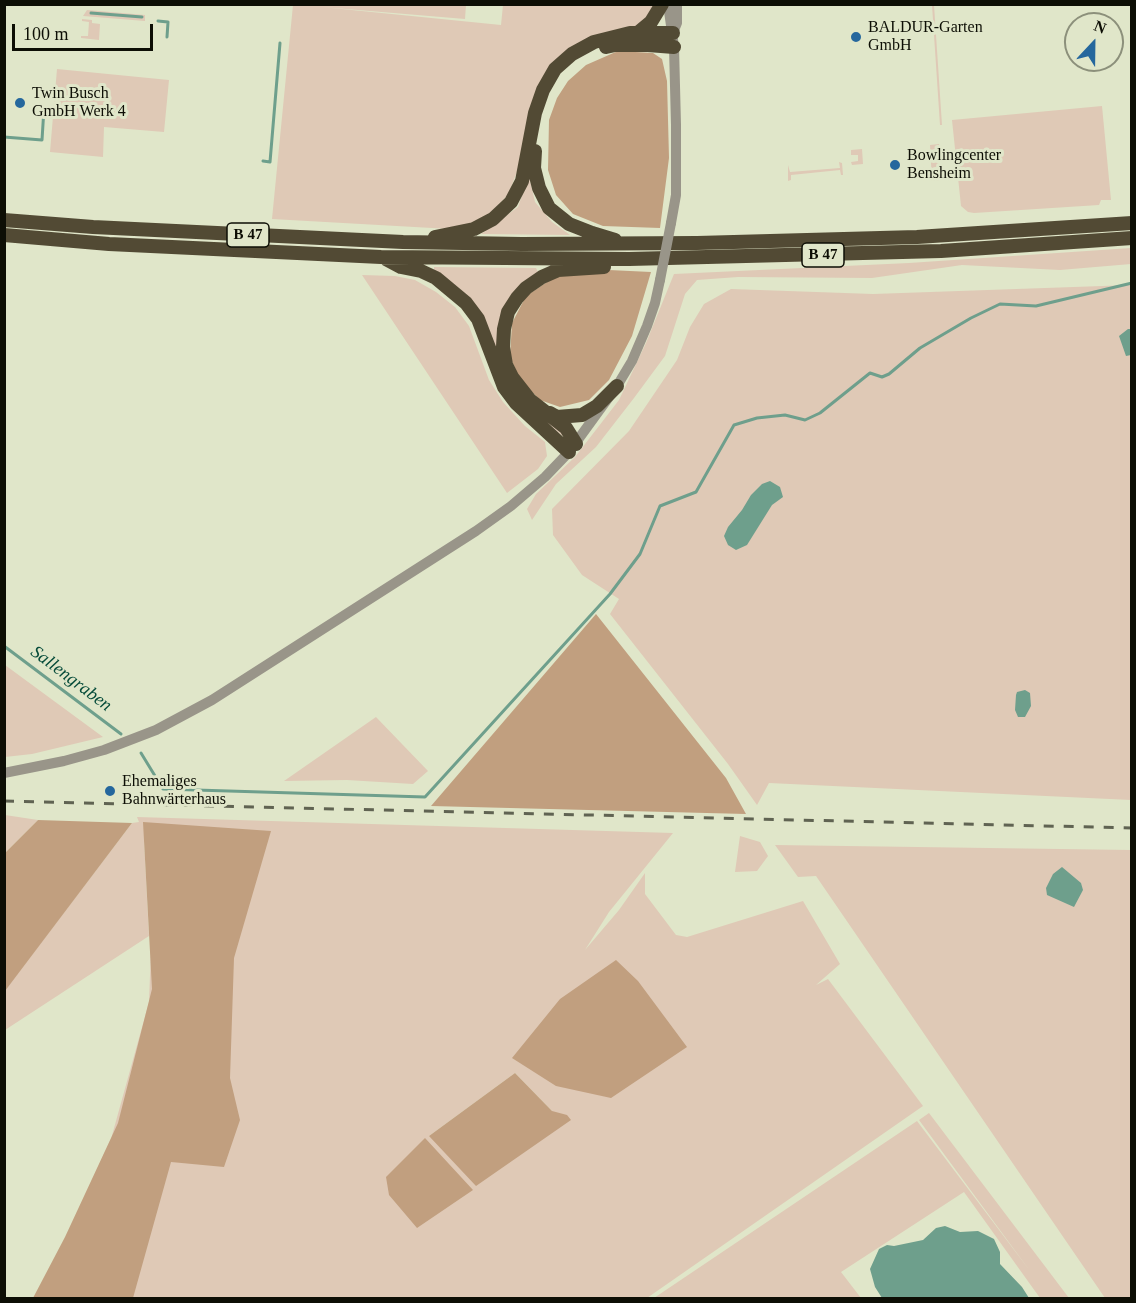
<!DOCTYPE html>
<html>
<head>
<meta charset="utf-8">
<style>
	body { margin:0 }
	#map { position:relative; width:1136px; height:1303px; overflow:hidden; background:#e0e6c9; font-family:Georgia,serif }
	canvas { display:block }
	.frame { position:absolute; inset:0; border:6px solid #0d0e05; pointer-events:none }
	.north { position:absolute; left:1064px; top:12px; width:60px; height:60px; box-sizing:border-box; background:#e0e6c9; border:2px solid #8c907b; border-radius:50%; rotate:22deg; font-size:16px; font-weight:700; line-height:24px; text-align:center; color:#0d0e05 }
	.north::after { content:''; display:block; margin:auto; width:21px; height:27px; background:#25679d; clip-path:polygon(50% 0,100% 100%,50% 72%,0 100%) }
	.scale { position:absolute; left:12px; top:24px; width:141px; height:27px; box-sizing:border-box; border:3px solid #0d0e05; border-top:0; padding-left:8px; font-size:18px; line-height:21px; white-space:nowrap; color:#0d0e05; -webkit-text-stroke:4px #e0e6c9; paint-order:stroke }
</style>
</head>
<body>
<div id="map">
<canvas width="1136" height="1303"></canvas>
<div class="frame"></div>
<div class="north">N</div>
<div class="scale">100 m</div>
</div>
<script>
const context = document.querySelector('canvas').getContext('2d');
context.lineJoin = 'round';
function paint(path, color) { context.fillStyle = color; context.fill(path, 'evenodd'); }
const poly = rows => new Path2D(rows.map(r => 'M' + r).join(''));
function strokePath(path, color, width, dash) { context.strokeStyle = color; context.lineWidth = width; context.lineCap = dash ? 'butt' : 'round'; context.setLineDash(dash || []); context.stroke(path); }
function label(font, color, halo, rows, align = 'center') {
  context.font = font + ' Georgia,serif'; context.lineWidth = 6; context.setLineDash([]); context.textBaseline = 'middle'; context.strokeStyle = halo; context.fillStyle = color; for (const [text, x, y, turn = 0] of rows) {
    context.save(); context.translate(x, y); context.rotate((+turn || 0) * Math.PI / 180); context.textAlign = isNaN(turn) ? turn : align; if (halo) context.strokeText(text, 0, 0); context.fillText(text, 0, 0); context.restore();
  }
}
paint(poly([
	[293,5,466,5,465,19,322,7,501,25,503,5,656,5,653,12,638,26,561,58,508,195,489,214,465,227,450,229,272,219],
	[932,5,934,5,942,125,940,125],
	[87,10,145,15,145,21,83,16],
	[82,19,92,20,92,23,100,24,99,40,81,38,81,36,88,36,89,22,82,21],
	[57,69,169,80,164,132,104,127,103,157,50,152],
	[1102,106,1111,200,1101,200,1099,205,974,213,968,212,961,206,952,120],
	[939,144,944,180,932,181,930,145],
	[862,149,863,164,852,165,851,162,858,161,858,155,851,155,851,150],
	[839,162,842,163,843,175,841,175,840,170,791,175,791,180,788,181,788,165,790,172,840,168],
	[529,176,535,202,552,222,570,235,481,234,518,207],
	[1131,248,1131,264,1060,270,962,265,872,278,738,277,697,280,685,294,665,356,634,398,596,447,556,484,532,520,527,509,536,494,575,457,619,400,646,343,674,274,909,263],
	[434,267,536,268,538,272,516,290,499,346,566,439,514,395,476,306,459,288,434,272],
	[362,275,395,276,415,280,436,292,455,307,469,326,489,380,503,402,525,426,545,442,547,456,538,469,507,493],
	[1131,285,1131,800,769,783,757,805,728,764,610,614,619,599,582,575,553,535,552,509,629,431,677,360,690,327,704,304,731,289,873,294],
	[5,665,103,737,32,754,5,757],
	[376,717,428,771,413,784,347,780,284,781],
	[5,815,38,820,5,853],
	[137,817,673,833,609,912,585,950,619,910,645,873,645,894,676,935,687,937,803,901,840,964,816,985,828,979,923,1106,647,1298,34,1298,66,1237,111,1139,149,1002,154,870,144,840,149,936,5,1030,4,991,132,823,139,822],
	[515,1073,552,1111,429,1136],
	[740,836,760,842,768,856,757,871,735,872],
	[775,845,1131,850,1131,1298,1105,1298,816,876,798,877],
	[929,1113,1069,1298,1040,1298,964,1192,841,1272,861,1298,654,1298,917,1121,1030,1271,919,1120]
]), '#dfc9b6');
paint(poly([
	[618,51,653,53,662,59,667,81,669,158,660,228,603,226,573,214,556,195,548,170,549,120,557,98,568,81,586,65],
	[609,270,651,272,632,336,609,380,589,400,560,407,540,400,520,380,510,357,512,323,526,296,556,276],
	[596,614,726,778,746,814,431,806],
	[38,820,132,823,5,991,5,853],
	[143,822,271,831,234,958,230,1078,240,1120,224,1167,171,1162,133,1298,33,1298,65,1237,118,1123,152,989],
	[616,960,638,981,687,1047,611,1098,556,1086,512,1058,560,999],
	[515,1073,552,1111,567,1115,571,1120,476,1186,429,1136],
	[425,1138,473,1190,417,1228,389,1195,386,1177]
]), '#c19f7f');
paint(poly([
	[1128,329,1131,329,1131,355,1126,356,1119,336],
	[770,481,780,487,783,497,772,505,747,545,736,550,728,545,724,536,728,527,742,510,751,495,762,484],
	[1025,690,1030,693,1031,706,1025,717,1018,717,1015,710,1016,695,1017,692],
	[1062,867,1081,883,1083,890,1074,907,1047,895,1046,888,1053,874],
	[945,1226,960,1232,978,1231,994,1239,1000,1252,1000,1264,1022,1287,1029,1298,882,1298,875,1287,870,1269,879,1249,887,1245,894,1246,923,1240,936,1228]
]), '#6e9f8c');
strokePath(poly([
	[91,13,142,17],
	[158,21,168,22,167,37],
	[4,137,42,140,44,108],
	[263,161,270,162,280,43],
	[4,646,121,734],
	[141,753,163,789,425,797,610,594,640,554,660,506,696,492,734,425,757,418,785,415,805,420,820,413,870,373,882,377,889,374,920,348,971,318,1000,304,1036,306,1132,283]
]), '#6e9f8c', 3);
strokePath(poly([
	[668,4,674,47,676,125,676,195,671,223],
	[673,33,677,23,677,4],
	[4,773,64,761,104,750,156,730,212,700,476,531,511,506,545,477,569,452,617,386,632,361,647,326,655,303,660,280]
]), '#999589', 10);
strokePath(poly([
	[639,32,651,22,662,4],
	[606,47,615,45,648,45,674,47],
	[535,151,534,168,539,188,549,208,569,224,592,233,615,240],
	[4,220,93,227,403,242,522,244,697,243,917,237,1132,223],
	[4,235,109,244,381,257,629,259,941,251,1132,238],
	[435,237,474,229,493,219,511,202,522,181,535,113,543,90,555,69,572,54,594,42,630,33,673,33],
	[386,259,401,267,421,271,436,278,466,303,478,319,504,387,516,403,569,452],
	[550,413,557,417,582,415,597,406,617,386],
	[576,444,566,428,530,400,512,377,506,365,503,347,504,329,508,312,517,298,526,288,542,277,558,270,604,267]
]), '#524a34', 14);
strokePath(poly([
	[4,801,1132,828]
]), '#606352', 3, [10, 10]);
strokePath(poly([
	[660,280,671,223]
]), '#999589', 10);
for (const [x, y, r, color] of [
	[856,37,6,"#25679d"],
	[20,103,6,"#25679d"],
	[895,165,6,"#25679d"],
	[110,791,6,"#25679d"]
]) { const dot = new Path2D(); dot.arc(x, y, r, 0, 2 * Math.PI); context.fillStyle = color; context.fill(dot); strokePath(dot, '#e0e6c9', 2); }
for (const [x, y, w] of [
	[248,235,42],
	[823,255,42]
]) { const box = new Path2D(); box.roundRect(x - w / 2, y - 12, w, 24, 4.5); context.fillStyle = '#e0e6c9'; context.fill(box); strokePath(box, '#0d0e05', 1.5); }
label('bold 15px', '#0d0e05', null, [
	["B 47",248,235],
	["B 47",823,255]
]);
label('16px', '#0d0e05', '#e0e6c9', [
	["BALDUR-Garten",868,28],
	["GmbH",868,46],
	["Twin Busch",32,94],
	["GmbH Werk 4",32,112],
	["Bowlingcenter",907,156],
	["Bensheim",907,174],
	["Ehemaliges",122,782],
	["Bahnwärterhaus",122,800]
], 'left');
label('italic 18px', '#084d3b', '#e0e6c9', [
	["Sallengraben",71,679,37]
]);
</script>
</body>
</html>
